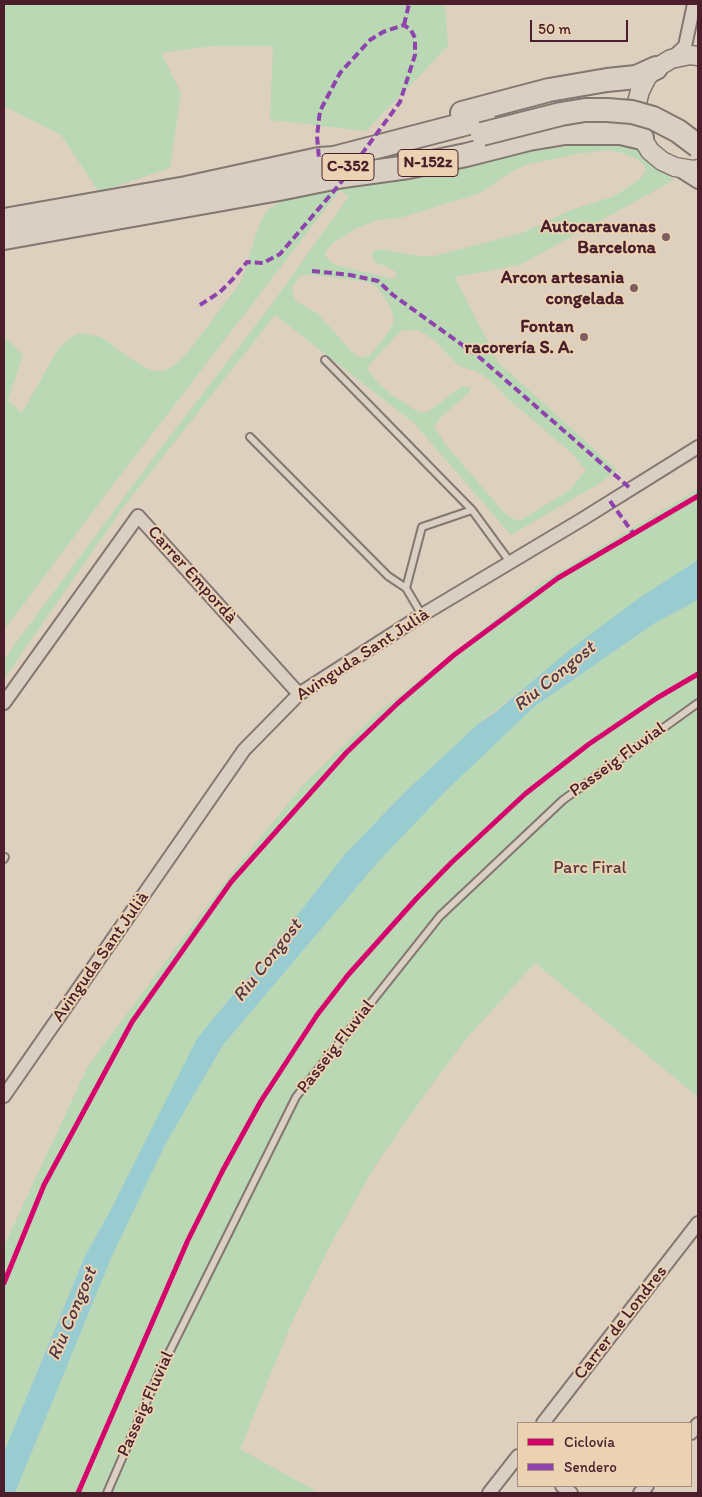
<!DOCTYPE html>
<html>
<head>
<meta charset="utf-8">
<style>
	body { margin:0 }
	#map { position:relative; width:702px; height:1497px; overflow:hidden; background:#ddd0bf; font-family:Itim,sans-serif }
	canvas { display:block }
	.frame { position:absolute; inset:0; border:5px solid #4a1f2b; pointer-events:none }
	.legend { position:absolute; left:517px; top:1422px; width:175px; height:65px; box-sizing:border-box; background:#ead2b2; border:1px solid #aa8a7c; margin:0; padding:6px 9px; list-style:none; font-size:15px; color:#4a1f2b }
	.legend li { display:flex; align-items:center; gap:10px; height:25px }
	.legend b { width:25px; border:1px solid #aa8a7c }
	.scale { position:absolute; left:530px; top:20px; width:98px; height:22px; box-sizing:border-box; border:2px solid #4a1f2b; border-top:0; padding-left:6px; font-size:15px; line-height:18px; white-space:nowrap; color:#4a1f2b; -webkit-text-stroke:4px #ead2b2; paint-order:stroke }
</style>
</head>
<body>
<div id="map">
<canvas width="702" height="1497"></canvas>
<div class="frame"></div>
<ul class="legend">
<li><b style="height:6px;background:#d6006c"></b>Ciclovía</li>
<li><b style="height:6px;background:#8e44ad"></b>Sendero</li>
</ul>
<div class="scale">50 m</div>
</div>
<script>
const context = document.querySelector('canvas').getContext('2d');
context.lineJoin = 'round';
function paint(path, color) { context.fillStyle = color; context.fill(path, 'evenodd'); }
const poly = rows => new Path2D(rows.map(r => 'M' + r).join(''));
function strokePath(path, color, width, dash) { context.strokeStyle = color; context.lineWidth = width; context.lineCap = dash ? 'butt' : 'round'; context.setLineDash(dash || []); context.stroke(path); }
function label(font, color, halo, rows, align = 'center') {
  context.font = font + ' Itim,sans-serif'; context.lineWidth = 4; context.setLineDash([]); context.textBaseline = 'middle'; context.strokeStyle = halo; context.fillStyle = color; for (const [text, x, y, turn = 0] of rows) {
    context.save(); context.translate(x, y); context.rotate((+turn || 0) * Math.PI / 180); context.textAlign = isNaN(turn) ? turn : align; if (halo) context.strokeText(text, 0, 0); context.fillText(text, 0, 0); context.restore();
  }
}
paint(poly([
	[4,4,445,4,448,46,366,131,270,120,273,46,212,46,161,53,181,93,170,168,99,192,61,135,4,106],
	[620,140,646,156,674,180,520,265,455,277,498,362,617,470,600,483,511,535,414,423,275,315,124,506,4,679,4,659,160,449,269,308,349,196,340,190,106,494,4,630,4,336,23,355,8,401,22,413,58,349,73,336,82,333,101,337,133,360,148,369,157,371,166,370,176,364,189,351,242,280,259,225,266,212,278,202,293,195,395,179,516,154,596,142],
	[607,150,623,153,638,159,645,166,646,170,640,179,615,196,571,210,522,233,434,256,419,256,386,250,375,250,372,254,373,259,376,263,386,266,396,272,396,277,393,279,338,266,330,261,324,254,333,243,357,228,375,221,403,217,480,193,511,172,525,165,577,154],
	[304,275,315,275,369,282,379,289,391,308,394,320,392,325,383,340,369,356,361,358,355,355,317,313,296,301,293,295,292,287,299,277],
	[410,330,420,331,433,339,459,366,478,372,487,378,500,390,508,399,572,453,586,470,569,491,519,521,511,518,501,509,446,445,434,427,442,416,470,392,470,388,465,386,461,387,429,411,420,413,392,395,377,382,367,369,373,361,397,335,401,331],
	[698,489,698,560,642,596,479,723,405,792,346,853,261,961,202,1032,109,1213,85,1256,4,1452,4,1246,88,1066,228,878,303,785,375,715,542,582],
	[698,600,698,1097,535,963,466,1039,428,1090,375,1166,331,1244,293,1320,240,1449,319,1493,15,1493,112,1256,166,1143,223,1045,378,862,445,792,534,707,655,623]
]), '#b9d8b3');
paint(poly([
	[698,560,698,600,655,623,534,707,445,792,378,862,223,1045,166,1143,112,1256,15,1493,4,1493,4,1452,85,1256,109,1213,198,1037,261,961,346,853,405,792,479,723,493,714,572,648,642,596]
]), '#98ccd1');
const lane = poly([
	[325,360,472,510,510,562],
	[250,437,388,576,406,588],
	[422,615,406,588,422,527,472,510],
	[4,859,5,857],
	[107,1493,159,1373,296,1097,440,916,563,800,698,703]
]);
const street = poly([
	[671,59,685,46,694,4],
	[679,170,698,182],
	[4,703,138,516,299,694],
	[4,1096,244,750,299,694,422,615,581,520,698,447],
	[543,1423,698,1223],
	[691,1433,698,1424],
	[562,1486,571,1493],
	[489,1493,518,1456],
	[640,1493,647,1486]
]);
const secondary = poly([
	[698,56,690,55,671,59,656,68,647,77,640,91,636,106,636,116,642,138,650,151,662,161,675,167,693,170,698,169]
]);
const highway = poly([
	[462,113,549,90,607,80,636,77,656,68],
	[4,220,186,188,319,159,334,158,484,119],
	[4,238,279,189,343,176,408,167,466,155,529,139,565,133,621,133,642,138]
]);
strokePath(lane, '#847671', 10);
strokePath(street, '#847671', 16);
strokePath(secondary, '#847671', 21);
strokePath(highway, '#847671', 26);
strokePath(lane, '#d9cfc3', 6);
strokePath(street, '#d9cfc3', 12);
strokePath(secondary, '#d9cfc3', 18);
strokePath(highway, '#d9cfc3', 22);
const highwayBridge = poly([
	[482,134,561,114,585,110,607,110,632,112,653,118,678,131,698,146]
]);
strokePath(highwayBridge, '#847671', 26, []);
strokePath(highwayBridge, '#d9cfc3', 22);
strokePath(poly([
	[404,25,409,4],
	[312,271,350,275,378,281,393,295,479,357,631,489],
	[200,305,220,292,233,279,247,262,263,263,280,254,339,185,400,102,415,55,415,38,411,30,404,25,383,32,370,40,340,73,320,111,317,136,319,159],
	[610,501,633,533]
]), '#8e44ad', 4, [8, 4]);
strokePath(poly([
	[4,1283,44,1185,132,1022,231,882,346,753,398,703,454,655,558,578,698,496],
	[78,1493,188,1240,223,1170,261,1101,317,1015,348,975,416,899,451,863,525,794,589,744,657,698,698,674]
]), '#d6006c', 5);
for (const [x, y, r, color] of [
	[666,237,5,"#7d5d5f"],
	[634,288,5,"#7d5d5f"],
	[584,337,5,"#7d5d5f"]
]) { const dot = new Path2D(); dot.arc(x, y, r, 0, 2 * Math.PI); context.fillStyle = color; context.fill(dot); strokePath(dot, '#ead2b2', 2); }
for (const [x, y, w] of [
	[428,163,60],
	[348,167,52]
]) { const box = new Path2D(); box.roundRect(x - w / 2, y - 13.5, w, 27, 4); context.fillStyle = '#ead2b2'; context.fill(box); strokePath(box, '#4a1f2b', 1); }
label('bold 16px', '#4a1f2b', null, [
	["N-152z",428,163],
	["C-352",348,167]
]);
label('bold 18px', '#4a1f2b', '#ead2b2', [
	["Autocaravanas",656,227],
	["Barcelona",656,248],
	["Arcon artesania",624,278],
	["congelada",624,299],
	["Fontan",574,327],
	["racorería S. A.",574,348]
], 'right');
label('18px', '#4a1f2b', '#ead2b2', [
	["Carrer Empordà",192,575,48],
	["Avinguda Sant Julià",363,655,-33],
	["Passeig Fluvial",618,760,-36],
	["Avinguda Sant Julià",101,957,-55],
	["Passeig Fluvial",336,1047,-52],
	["Carrer de Londres",621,1323,-52],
	["Passeig Fluvial",146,1404,-66]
]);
label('18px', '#563c3e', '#ead2b2', [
	["Parc Firal",590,868]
]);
label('italic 19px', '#513945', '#ead2b2', [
	["Riu Congost",555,677,-39],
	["Riu Congost",268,961,-52],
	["Riu Congost",73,1314,-67]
]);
</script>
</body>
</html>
